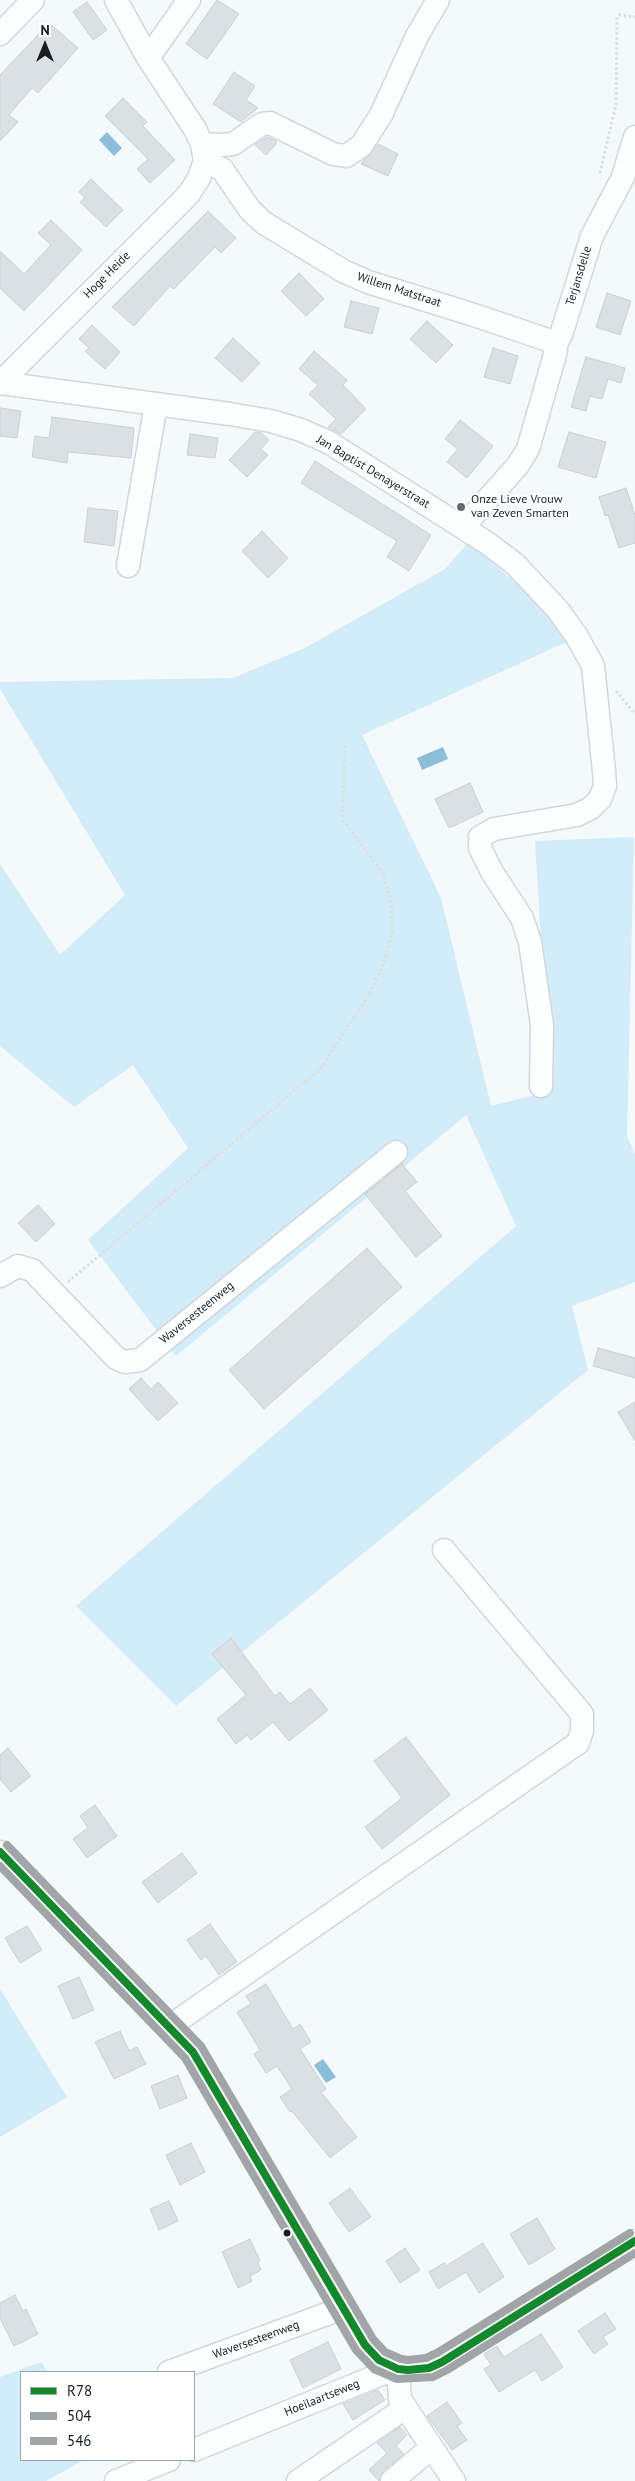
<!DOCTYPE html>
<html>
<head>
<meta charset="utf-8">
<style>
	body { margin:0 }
	#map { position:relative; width:635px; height:2481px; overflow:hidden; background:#f4f9fb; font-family:"PT Sans",sans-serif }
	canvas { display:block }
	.legend { position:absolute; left:20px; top:2371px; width:175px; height:90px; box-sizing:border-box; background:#fff; border:1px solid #a2a5a7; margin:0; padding:6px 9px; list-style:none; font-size:15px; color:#171e22 }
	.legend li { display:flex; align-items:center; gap:10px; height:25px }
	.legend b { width:25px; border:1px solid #a2a5a7 }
	.north { position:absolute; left:20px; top:20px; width:50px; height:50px; -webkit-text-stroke:4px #fff; paint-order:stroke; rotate:0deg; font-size:14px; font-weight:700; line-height:20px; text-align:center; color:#171e22 }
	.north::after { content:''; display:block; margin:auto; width:18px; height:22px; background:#171e22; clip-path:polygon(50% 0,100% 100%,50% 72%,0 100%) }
</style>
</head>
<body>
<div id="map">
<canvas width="635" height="2481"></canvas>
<ul class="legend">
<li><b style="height:6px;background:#15882e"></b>R78</li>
<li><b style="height:6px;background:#a2a5a7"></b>504</li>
<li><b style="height:6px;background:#a2a5a7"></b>546</li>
</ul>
<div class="north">N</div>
</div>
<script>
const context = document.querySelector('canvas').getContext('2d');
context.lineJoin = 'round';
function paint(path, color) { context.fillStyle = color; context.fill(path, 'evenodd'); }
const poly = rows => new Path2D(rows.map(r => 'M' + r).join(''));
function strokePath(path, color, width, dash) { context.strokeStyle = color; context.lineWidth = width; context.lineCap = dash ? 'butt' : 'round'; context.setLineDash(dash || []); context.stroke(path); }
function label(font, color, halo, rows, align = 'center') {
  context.font = font + ' "PT Sans",sans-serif'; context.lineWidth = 4; context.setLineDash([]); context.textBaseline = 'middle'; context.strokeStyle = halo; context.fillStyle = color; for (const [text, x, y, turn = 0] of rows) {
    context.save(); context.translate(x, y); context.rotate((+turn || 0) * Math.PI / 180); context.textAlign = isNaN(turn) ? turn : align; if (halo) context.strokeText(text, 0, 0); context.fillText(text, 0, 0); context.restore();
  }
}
paint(poly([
	[468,543,513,580,571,640,362,735,441,898,491,1106,550,1091,535,841,634,837,627,1136,635,1155,635,1282,572,1306,588,1370,176,1706,76,1606,516,1226,466,1115,176,1356,88,1240,188,1148,133,1065,74,1107,0,1046,0,864,60,955,125,895,0,689,0,682,233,678,305,648,445,569],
	[0,1989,67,2097,0,2137],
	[42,2362,47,2372,21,2372,21,2460,84,2460,46,2481,0,2481,0,2377]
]), '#d2ecfa');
paint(poly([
	[107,132,122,148,114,156,99,140],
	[443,747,448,759,422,770,417,758],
	[323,2059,336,2077,326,2083,314,2065]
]), '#8cbed9');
const building = poly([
	[217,0,239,14,207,59,186,44,217,0],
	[87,2,107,30,93,40,73,12,87,2],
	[49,23,78,48,38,93,32,88,9,115,18,122,0,141,0,75,49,23],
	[234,72,255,86,246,100,258,108,241,122,213,104,234,72],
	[123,98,147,122,143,126,175,160,150,183,137,169,148,159,105,116,123,98],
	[267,137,276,141,276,144,266,155,255,145,267,137],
	[378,144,398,154,388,176,361,164,378,144],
	[91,179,123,210,106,227,80,202,85,198,79,192,91,179],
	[208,211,236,238,221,253,215,247,174,289,170,286,134,326,112,307,208,211],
	[51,220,82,250,24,311,0,288,0,251,24,274,51,245,38,233,51,220],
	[299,273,324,299,306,316,281,291,299,273],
	[607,293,631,301,620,335,596,327,607,293],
	[351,301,379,308,372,334,344,327,351,301],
	[427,321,453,345,436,363,410,339,427,321],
	[92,325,120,352,105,369,85,351,89,348,79,339,92,325],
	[233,338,260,363,242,382,215,358,233,338],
	[493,348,518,356,510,384,484,377,493,348],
	[314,351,347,380,343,385,366,409,341,434,328,427,336,419,309,394,318,385,299,369,314,351],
	[586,357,625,368,621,383,608,379,602,399,590,396,586,411,571,407,586,357],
	[0,408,21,411,17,438,0,436,0,408],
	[52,417,134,428,131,458,68,452,67,463,32,457,35,436,49,438,52,417],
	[460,420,493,446,467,478,447,462,458,449,445,439,460,420],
	[255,432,261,433,269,440,261,449,268,455,247,477,229,460,255,432],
	[569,432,606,442,596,478,558,467,569,432],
	[190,434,218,438,215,458,187,455,190,434],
	[315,461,431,535,409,571,387,557,397,541,301,483,315,461],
	[626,488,635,515,635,543,619,548,608,515,605,516,599,497,626,488],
	[88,508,118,511,114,546,84,542,88,508],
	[262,531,288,558,268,578,242,551,262,531],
	[470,783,483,812,449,828,435,799,470,783],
	[402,1164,417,1182,405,1191,442,1236,416,1257,365,1194,402,1164],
	[38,1205,55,1224,36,1242,18,1223,38,1205],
	[367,1248,402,1287,264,1409,229,1370,367,1248],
	[598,1348,635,1358,635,1378,593,1366,598,1348],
	[141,1378,151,1389,158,1382,178,1403,158,1421,129,1389,141,1378],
	[635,1402,635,1441,618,1412,635,1402],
	[231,1638,275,1696,280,1692,290,1704,310,1688,328,1710,289,1741,273,1722,251,1740,247,1735,236,1744,217,1719,246,1695,212,1654,231,1638],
	[406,1737,450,1795,382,1849,365,1827,402,1798,374,1761,406,1737],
	[8,1748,31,1776,11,1792,0,1779,0,1755,8,1748],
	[95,1805,117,1836,87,1858,73,1839,88,1828,80,1816,95,1805],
	[182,1853,197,1873,158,1903,142,1882,182,1853],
	[210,1924,237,1962,219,1975,206,1956,201,1960,187,1940,210,1924],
	[27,1926,42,1950,20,1963,5,1938,27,1926],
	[79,1977,94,2010,73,2019,58,1986,79,1977],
	[266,1984,293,2029,300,2024,311,2042,300,2049,326,2089,321,2092,357,2137,330,2158,292,2111,290,2112,280,2097,292,2089,277,2066,266,2073,254,2054,260,2050,237,2012,251,2004,246,1996,266,1984],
	[120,2031,129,2051,137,2047,146,2064,114,2079,95,2042,120,2031],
	[178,2075,187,2098,160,2109,151,2086,178,2075],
	[191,2143,205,2172,180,2185,166,2155,191,2143],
	[350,2188,371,2217,349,2232,329,2203,350,2188],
	[169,2201,178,2221,159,2230,150,2209,169,2201],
	[537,2218,555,2249,529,2265,510,2234,537,2218],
	[250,2239,260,2261,258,2263,261,2270,250,2276,252,2281,238,2288,222,2252,250,2239],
	[483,2243,504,2277,479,2293,466,2272,438,2289,429,2272,444,2263,446,2266,483,2243],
	[405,2248,420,2270,400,2283,386,2261,405,2248],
	[15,2295,23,2311,26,2309,38,2334,14,2346,0,2318,0,2303,15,2295],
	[605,2313,616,2329,603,2337,608,2344,594,2354,578,2331,605,2313],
	[541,2334,563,2367,542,2381,535,2370,499,2392,484,2369,491,2365,484,2354,497,2346,504,2357,541,2334],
	[328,2342,341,2369,303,2388,290,2360,328,2342],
	[378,2390,385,2400,353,2420,343,2404,378,2390],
	[447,2402,462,2423,457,2426,467,2440,452,2450,427,2416,447,2402],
	[400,2427,407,2435,396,2446,404,2454,383,2471,379,2481,369,2470,387,2453,377,2443,400,2427]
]);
paint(building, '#dae0e4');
strokePath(building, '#cad0d3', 1);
const minor = poly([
	[116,0,148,58,195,129,202,144,205,161,222,169,250,210,264,223,343,271,368,282,474,315,548,340,555,346],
	[0,34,33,0],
	[148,58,189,0],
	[202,144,222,145,233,144,262,124,270,123,333,154,346,156,361,146,381,115,417,36,438,0],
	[0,383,230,414,271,421,301,430,330,443,487,543,515,564,558,610,576,635,593,666,604,771,605,786,600,799,591,808,577,815,494,829,480,837,480,848,492,872,522,918,530,942,542,1025,541,1086],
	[0,383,189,194,199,178,205,161],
	[463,527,518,465,528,449,556,351,555,346,561,335,592,236,623,177,635,137],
	[128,566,156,404],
	[0,1276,18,1266,32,1270,116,1358,125,1362,140,1360,396,1152],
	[0,1852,170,2026,193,2052,365,2345,379,2360,398,2369,408,2370,429,2368,442,2362,635,2241],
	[170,2026,578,1743,582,1731,582,1714,444,1550],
	[398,2369,400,2399,454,2481],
	[169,2372,343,2308],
	[194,2450,379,2375,398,2369],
	[116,2481,169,2460],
	[298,2481,405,2408],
	[392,2481,431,2448]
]);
strokePath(minor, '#d1d7db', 25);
strokePath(poly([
	[600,173,616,104,617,19,619,15,635,17],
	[616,691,635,714],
	[68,1282,320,1069,369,995,384,963,392,932,391,900,382,872,342,818,346,742]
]), '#dddfdf', 3, [2.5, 2.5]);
strokePath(minor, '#fdfefe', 22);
strokePath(poly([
	[0,1852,193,2052,365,2345,379,2360,398,2369,408,2370,429,2368,442,2362,635,2241]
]), '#15882e', 8);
strokePath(poly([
	[0,1866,185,2058,356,2350,374,2369,397,2379,433,2377,447,2370,635,2253]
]), '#a2a5a7', 8);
strokePath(poly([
	[7,1845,201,2046,373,2339,385,2352,401,2359,408,2360,426,2358,437,2353,630,2233]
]), '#a2a5a7', 8);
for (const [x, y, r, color] of [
	[461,507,5,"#646b6e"],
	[287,2233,4.5,"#171e22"]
]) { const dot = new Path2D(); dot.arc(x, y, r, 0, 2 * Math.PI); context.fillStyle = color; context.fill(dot); strokePath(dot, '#fff', 2); }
label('12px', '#171e22', '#fff', [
	["Hoge Heide",107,275,-45],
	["Terjansdelle",579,276,-73],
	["Willem Matstraat",399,290,18],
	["Jan Baptist Denayerstraat",373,472,31],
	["Waversesteenweg",197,1313,-39],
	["Waversesteenweg",256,2340,-20],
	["Hoeilaartseweg",322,2398,-22]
]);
label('12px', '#171e22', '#fff', [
	["Onze Lieve Vrouw",471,500],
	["van Zeven Smarten",471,514]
], 'left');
</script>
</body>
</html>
